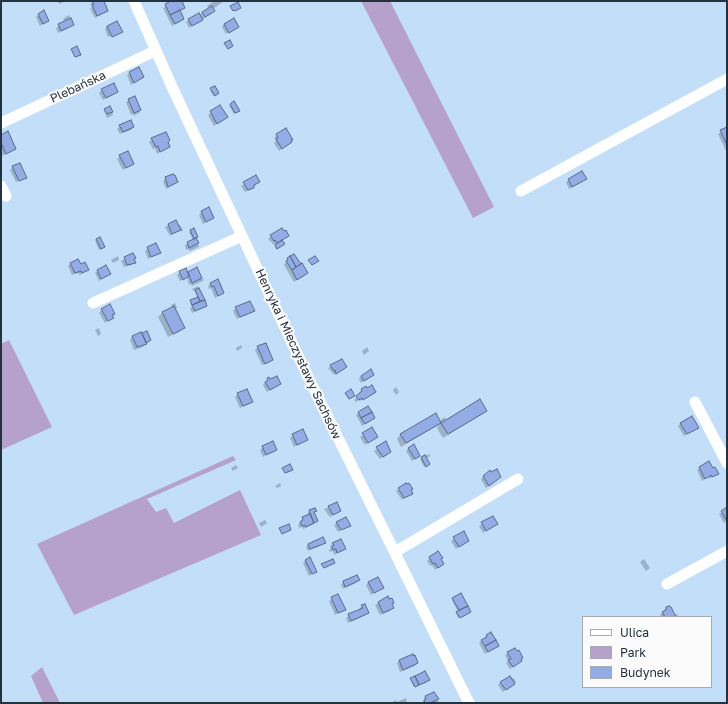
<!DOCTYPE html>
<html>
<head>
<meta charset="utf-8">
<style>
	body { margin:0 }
	#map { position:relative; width:728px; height:704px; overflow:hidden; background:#c2def9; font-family:"Golos Text",sans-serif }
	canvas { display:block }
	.frame { position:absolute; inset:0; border:2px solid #24323f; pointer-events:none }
	.legend { position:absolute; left:582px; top:616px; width:130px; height:72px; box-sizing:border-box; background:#fbfbfb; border:1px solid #a5abb0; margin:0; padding:5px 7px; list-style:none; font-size:12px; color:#24323f }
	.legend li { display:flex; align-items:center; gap:8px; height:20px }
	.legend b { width:20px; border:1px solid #a5abb0 }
</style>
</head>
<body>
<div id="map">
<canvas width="728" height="704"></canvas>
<div class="frame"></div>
<ul class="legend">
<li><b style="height:5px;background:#fff"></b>Ulica</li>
<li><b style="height:11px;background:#b6a1cd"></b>Park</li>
<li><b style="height:11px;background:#94ace5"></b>Budynek</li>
</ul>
</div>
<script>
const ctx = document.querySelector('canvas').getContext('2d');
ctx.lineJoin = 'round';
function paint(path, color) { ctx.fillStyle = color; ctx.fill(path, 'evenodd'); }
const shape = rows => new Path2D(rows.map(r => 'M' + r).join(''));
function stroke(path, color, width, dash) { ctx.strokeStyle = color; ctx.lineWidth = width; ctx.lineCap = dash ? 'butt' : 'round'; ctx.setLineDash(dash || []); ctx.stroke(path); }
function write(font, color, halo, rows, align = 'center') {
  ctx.font = font + ' "Golos Text",sans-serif'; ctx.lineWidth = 4; ctx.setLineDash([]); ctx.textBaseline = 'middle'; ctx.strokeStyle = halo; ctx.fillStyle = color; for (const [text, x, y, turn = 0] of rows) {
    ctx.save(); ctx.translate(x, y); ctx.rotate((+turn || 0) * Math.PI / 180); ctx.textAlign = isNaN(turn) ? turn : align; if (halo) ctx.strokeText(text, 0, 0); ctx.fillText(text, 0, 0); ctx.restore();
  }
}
const green = shape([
	[361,1,390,1,494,207,473,218],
	[9,340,52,427,1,450,1,344],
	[233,456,236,460,147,499,156,512,166,508,174,523,240,490,261,535,74,615,37,544],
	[42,667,60,703,43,703,31,676]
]);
const shadow = shape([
	[58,1,66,1,59,4],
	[93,1,101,1,107,11,95,18,90,9,92,7,90,4],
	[173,1,182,1,184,8,180,11,183,19,172,26,163,8],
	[214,1,224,1,213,9,214,11,211,14,189,28,186,22,209,9,207,6],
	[38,15,48,21,40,26,36,17],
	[69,15,73,25,70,27,58,33,56,28,65,23,63,19],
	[224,24,235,29,226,34,222,27],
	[107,26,120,32,108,37,105,29],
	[139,68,143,77,131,85,127,75],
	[211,89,217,94,213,96,210,90],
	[102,90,117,92,114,94,103,100,99,93],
	[134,97,140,112,134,116,133,114,131,115,126,102],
	[233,103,237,112,234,114,229,106],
	[220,106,226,117,214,126,208,115],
	[110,107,113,115,107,118,104,111],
	[120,126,133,127,131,130,120,134,117,129],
	[727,128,727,153,718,134],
	[277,135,291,142,279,151,274,143,276,141,274,138],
	[1,136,15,149,3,156,1,151],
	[152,139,169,147,157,154,155,148,153,149,149,142],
	[120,156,133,164,123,170,117,159],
	[13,167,26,178,16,182,10,170],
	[582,172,583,181,569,189,566,182],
	[256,177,259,181,250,190,245,192,241,186],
	[166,178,177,182,166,189,163,181],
	[202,212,213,218,203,224,199,215],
	[175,221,178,226,180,225,183,230,181,232,180,230,170,236,165,227],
	[193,229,199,247,190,251,188,249,186,250,185,245,193,240,189,232],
	[271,236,285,238,281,240,283,245,276,249,275,247,278,244,274,245,268,239],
	[100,238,103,248,99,250,95,240],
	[156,244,160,252,148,259,145,251],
	[133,254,135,262,132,265,124,267,121,261],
	[294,255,306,273,294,282,284,265,288,259],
	[118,256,119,260,113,263,111,260],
	[71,263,87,270,80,275,78,273,72,275,68,266],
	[197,269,202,279,204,279,203,281,192,286,191,284,189,285,187,278,180,281,177,275,180,272,187,273],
	[98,271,110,274,99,281,95,273],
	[211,283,223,293,215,298,211,288,209,289,208,286],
	[198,286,206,305,203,308,192,313,190,308,192,307,190,302,198,298,194,290,193,291,192,289],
	[175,303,177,308,174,310,183,328,179,332,168,337,158,317,162,313,173,308,171,305],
	[236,308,254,310,251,313,237,319,233,311],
	[102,310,114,314,112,316,113,317,105,323,99,313],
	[99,328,101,334,98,336,95,330],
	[146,332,146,344,143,347,134,350,130,340,132,337],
	[241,345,242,348,237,351,236,348],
	[258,347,272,360,269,362,262,365,255,350],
	[367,347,369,351,364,355,362,351],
	[331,366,346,367,334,375,328,368],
	[361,376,370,377,361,383,359,379],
	[268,379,270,380,280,384,267,392,263,385],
	[396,387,399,392,396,395,393,390],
	[362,390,374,392,360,401,359,400,356,402,354,400,360,394,359,393],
	[238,394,252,402,249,404,240,408,235,397],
	[486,410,481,415,443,438,437,428,440,424,401,447,397,439,401,434,439,421,445,417,446,419,443,422],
	[358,413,371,420,362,426,356,415],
	[681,423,698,428,684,436,678,426],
	[372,429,377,437,365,445,360,437],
	[293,435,307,440,294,447,290,438],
	[386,443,388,454,380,459,374,451],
	[263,447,276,449,263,457,260,450],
	[409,448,419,456,412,461,406,451],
	[429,454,430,456,426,459,428,465,424,467,420,459],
	[709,462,713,469,718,473,709,479,708,477,702,481,697,470],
	[236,465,238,468,233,471,231,468],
	[486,474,491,474,497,480,486,488,481,479],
	[280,483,281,486,277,488,275,486],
	[399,489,410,491,411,493,402,500,396,491],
	[329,507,340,511,330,517,324,509],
	[315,509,316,511,314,513,317,521,314,524,303,529,302,527,299,528,298,525,301,522,300,521,307,516,307,514,309,511],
	[727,509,727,521,724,523,719,514],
	[492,517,497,524,483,533,479,526],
	[345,518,350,525,338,532,334,525],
	[265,520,267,523,261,527,259,523],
	[463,532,468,541,456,549,451,541],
	[324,543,322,545,308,551,306,547,308,544],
	[333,543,344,549,334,555,333,551,330,552,329,550,331,548,330,546],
	[430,558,440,559,443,564,435,570,432,565,430,566,427,561],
	[644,559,650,568,646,571,640,562],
	[306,560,315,572,309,576,303,563],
	[359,580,356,583,343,589,341,585,343,582],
	[369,582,382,588,371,595,366,585],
	[461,594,470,612,458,618,456,613,458,612,452,600],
	[338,595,345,609,335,615,329,601],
	[387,597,392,608,390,611,380,615,375,605],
	[362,606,368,613,366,615,348,623,346,618,349,615,360,610,359,609],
	[667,607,674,615,677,614,679,617,661,617,660,615],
	[486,636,498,646,485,654,479,643,484,639,484,638],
	[514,649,520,659,519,663,510,669,506,663,508,661,505,655],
	[399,661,417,663,415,666,400,672,397,663],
	[411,678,428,680,426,683,414,687,410,679],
	[514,678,516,682,503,692,498,685,501,682],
	[434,693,439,703,422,703,425,697],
	[406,698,407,701,404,703,391,703,396,700,397,702]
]);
const building = shape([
	[92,1,104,1,108,11,97,16,92,5,94,4,92,1],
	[171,1,182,1,185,8,170,15,165,4,171,1],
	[238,2,241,8,235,11,234,10,233,11,230,6,238,2],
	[212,6,215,11,205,17,202,12,212,6],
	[44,10,49,21,43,24,38,14,44,10],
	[180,10,184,19,175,24,170,15,180,10],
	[199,13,203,20,192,26,188,19,199,13],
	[71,18,74,25,61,31,58,24,71,18],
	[234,18,239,27,229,33,224,24,234,18],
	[117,21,123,32,112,37,107,26,117,21],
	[230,40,233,46,228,49,224,43,230,40],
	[77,46,81,55,75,57,71,49,77,46],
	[139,67,144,77,134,83,129,72,139,67],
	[114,83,118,92,106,98,101,89,114,83],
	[215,86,219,93,215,96,210,88,215,86],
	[135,96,141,110,134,113,128,99,135,96],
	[234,101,240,111,235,113,230,104,234,101],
	[220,105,228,117,217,124,210,111,220,105],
	[110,106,113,112,107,114,104,109,110,106],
	[131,120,134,127,123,132,119,125,131,120],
	[727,127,727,145,720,130,727,127],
	[286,128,293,140,291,140,292,142,282,149,276,139,278,138,276,134,286,128],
	[8,131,16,149,6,154,1,143,1,135,8,131],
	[166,132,170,140,168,142,170,147,160,152,158,146,156,147,151,138,166,132],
	[128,151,134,164,126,168,119,155,128,151],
	[20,163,27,178,19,181,12,166,20,163],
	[582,171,587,179,572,187,568,179,582,171],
	[173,174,174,175,175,175,178,182,168,187,165,177,173,174],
	[256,175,260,182,254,185,254,188,248,190,243,182,256,175],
	[209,207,214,218,206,222,201,211,209,207],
	[176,220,181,230,172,234,168,224,176,220],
	[194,228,198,237,194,239,190,230,194,228],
	[282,228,284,231,286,230,289,236,277,243,275,240,274,241,270,235,282,228],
	[100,237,105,247,101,249,96,239,100,237],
	[196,238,199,243,189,248,187,242,196,238],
	[282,240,285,244,277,249,275,245,282,240],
	[156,243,161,253,151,257,147,247,156,243],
	[133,253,136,258,134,259,136,263,127,265,124,257,133,253],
	[294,254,301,264,296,267,290,256,294,254],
	[290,256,296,267,292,270,286,261,288,260,287,258,290,256],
	[315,256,319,261,312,265,308,260,315,256],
	[78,259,81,264,85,262,89,270,82,273,81,271,75,273,70,263,78,259],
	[302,263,308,273,297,280,292,270,302,263],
	[106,265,111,274,101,279,97,270,106,265],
	[197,267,202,278,192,283,188,272,197,267],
	[186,268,189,276,183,280,179,271,186,268],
	[218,279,224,293,218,296,214,286,212,287,210,283,218,279],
	[199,288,205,300,200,301,195,290,199,288],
	[198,297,200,301,192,305,190,300,198,297],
	[205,300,207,306,195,311,192,305,205,300],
	[250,301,255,311,240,317,235,307,250,301],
	[110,304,115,314,112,315,114,318,108,321,101,309,110,304],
	[174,306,185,328,173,334,162,312,174,306],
	[147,331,151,340,146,343,142,333,147,331],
	[141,332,147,344,137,347,132,336,141,332],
	[266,343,273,360,265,364,257,346,266,343],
	[342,359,347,367,336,374,335,370,334,371,330,365,342,359],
	[371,369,374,375,364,381,361,376,371,369],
	[277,376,281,384,270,390,265,382,268,380,267,378,269,377,270,379,277,376],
	[372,385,376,392,363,400,362,398,359,400,356,396,362,391,361,389,366,386,367,388,372,385],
	[247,389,253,402,243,406,237,393,247,389],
	[351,389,355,396,349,399,345,393,351,389],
	[480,399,487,411,448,434,441,423,480,399],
	[368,406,372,412,361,418,358,412,368,406],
	[372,412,375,418,365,424,361,418,372,412],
	[436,413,441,423,406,443,400,434,436,413],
	[692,416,699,428,687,434,680,423,692,416],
	[372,427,378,437,368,443,362,433,372,427],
	[303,429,308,440,297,445,292,434,303,429],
	[273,441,277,450,266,455,262,446,273,441],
	[386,441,391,452,383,457,376,447,386,441],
	[414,444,420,456,415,459,408,448,414,444],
	[425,455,430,464,426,467,421,457,425,455],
	[709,461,713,468,715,467,719,474,712,477,711,475,705,479,699,467,709,461],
	[290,464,293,470,285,473,282,468,290,464],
	[497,469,501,477,489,486,483,476,490,470,491,472,497,469],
	[406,483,407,484,409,483,413,489,411,490,413,494,404,498,398,488,406,483],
	[337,502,341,511,333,515,328,506,337,502],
	[727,507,727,521,721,511,727,507],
	[315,508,317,511,314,512,318,521,314,523,309,510,315,508],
	[310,514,314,523,306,527,305,525,302,526,300,522,303,520,302,517,310,514],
	[493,516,498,524,486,531,481,522,493,516],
	[346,517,351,526,341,530,336,522,346,517],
	[289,524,291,530,282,534,279,528,289,524],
	[464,531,469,541,459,547,453,537,464,531],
	[323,537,326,543,310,549,308,544,323,537],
	[341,539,346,549,337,553,336,549,333,550,332,547,334,545,332,543,341,539],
	[438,551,443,558,441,559,444,564,438,568,435,563,433,564,429,557,438,551],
	[310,557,317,572,312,574,305,560,310,557],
	[333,559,335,563,324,568,321,564,333,559],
	[357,575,360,580,345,587,343,581,357,575],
	[378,577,384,588,374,593,368,582,378,577],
	[461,593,468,606,459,610,452,598,461,593],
	[338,594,346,610,338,613,331,597,338,594],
	[388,596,389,599,392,598,394,603,392,604,394,608,383,613,378,602,388,596],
	[365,604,369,613,351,621,348,614,363,608,361,605,365,604],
	[468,606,471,612,460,618,456,612,468,606],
	[669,606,671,607,676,617,665,617,662,612,666,610,666,607,669,606],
	[491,632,496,640,485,646,481,640,487,637,486,635,491,632],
	[496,640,499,646,488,652,485,646,496,640],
	[515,648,517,651,519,650,523,658,521,659,522,661,513,667,508,660,511,659,507,652,515,648],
	[413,654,413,656,415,655,418,663,403,670,399,660,413,654],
	[425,671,430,680,419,685,415,676,425,671],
	[415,676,419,685,415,687,410,678,415,676],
	[510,676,515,684,506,690,500,682,510,676],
	[434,692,439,699,430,703,425,703,424,700,426,699,425,696,434,692]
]);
const minor = shape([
	[134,1,173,89,310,381,469,703],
	[1,123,155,51],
	[1,186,6,196],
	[521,191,727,79],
	[93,303,242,236],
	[695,402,727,463],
	[395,552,518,479],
	[667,584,727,551]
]);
const streetNames = [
	["Plebańska",78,87,-25],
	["Henryka i Mieczysławy Sachsów",298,354,65]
];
paint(green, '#b6a1cd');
paint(shadow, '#0003');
paint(building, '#94ace5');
stroke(building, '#5a698d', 1);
stroke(minor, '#fff', 11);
write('12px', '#24323f', '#fbfbfb', streetNames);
</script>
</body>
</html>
